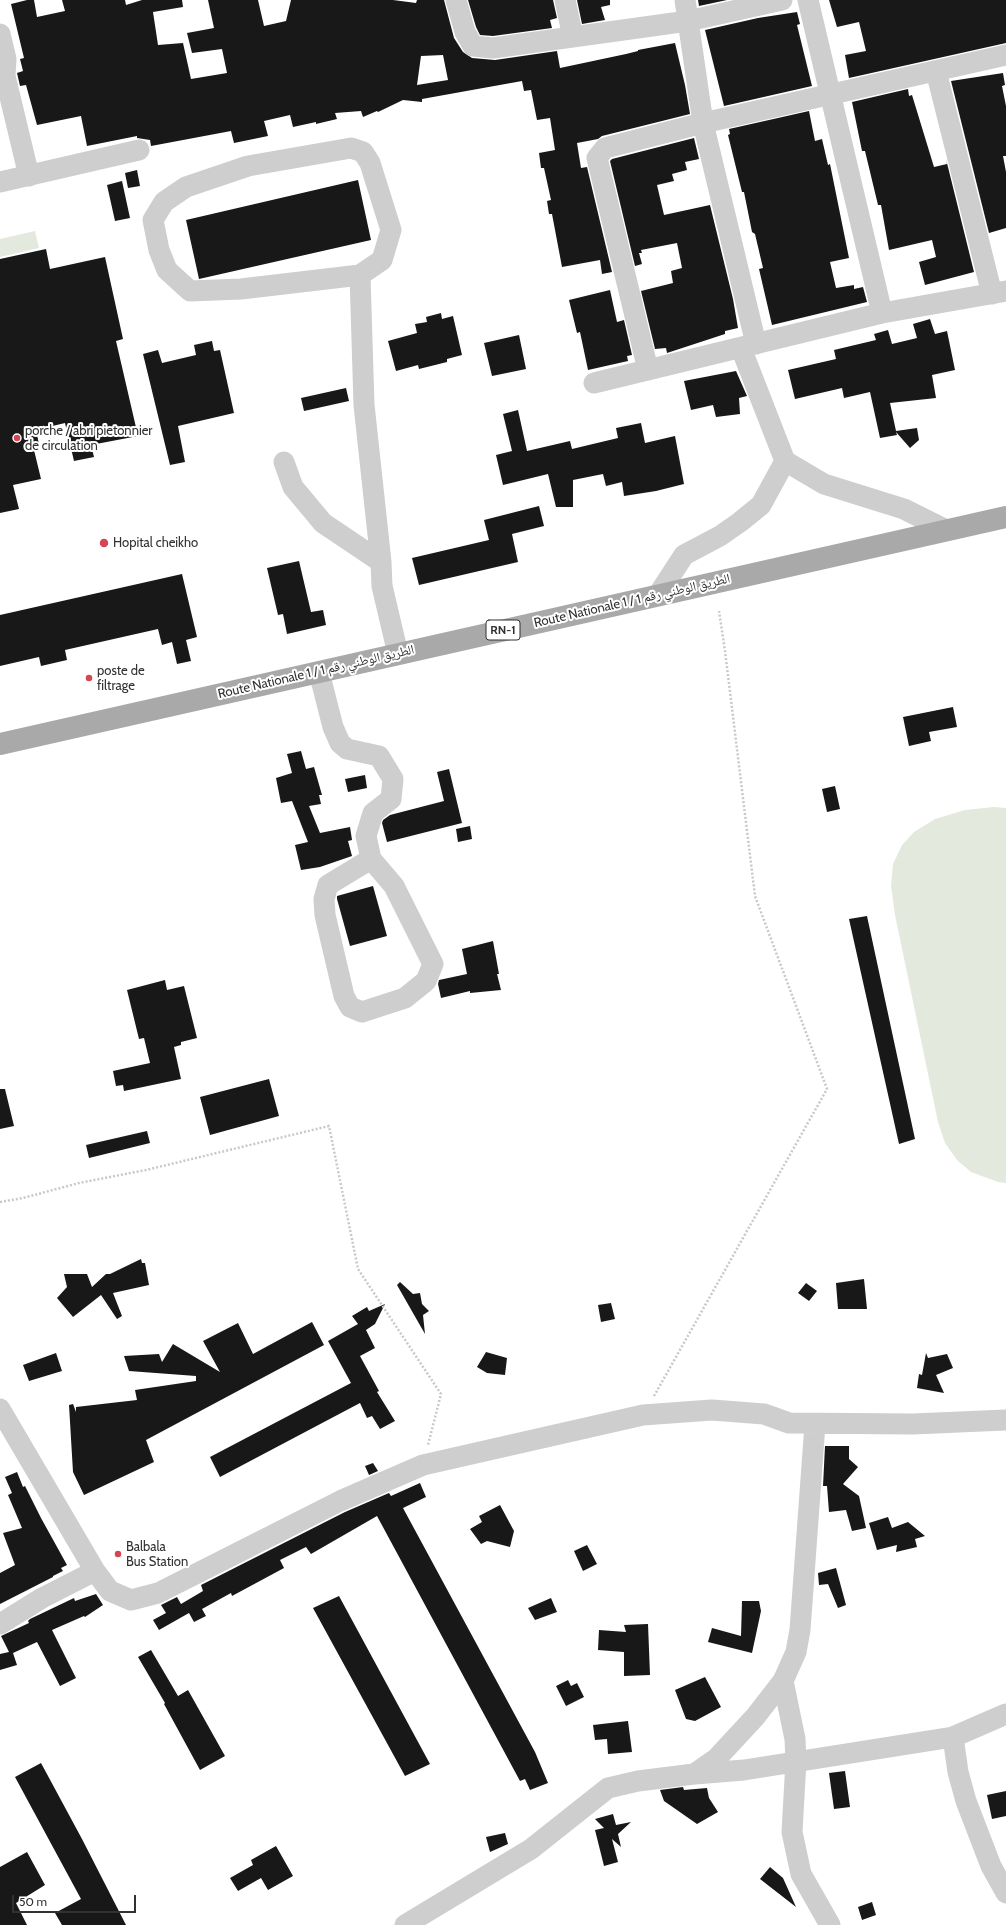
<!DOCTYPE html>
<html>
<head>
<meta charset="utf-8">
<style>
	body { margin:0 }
	#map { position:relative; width:1006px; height:1925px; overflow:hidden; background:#fff; font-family:Cabin,sans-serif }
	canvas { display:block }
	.scale { position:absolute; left:12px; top:1895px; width:124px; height:18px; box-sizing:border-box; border:2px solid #313131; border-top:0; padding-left:5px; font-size:12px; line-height:14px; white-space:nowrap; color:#313131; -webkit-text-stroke:3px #fff; paint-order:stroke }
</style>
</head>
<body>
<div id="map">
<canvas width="1006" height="1925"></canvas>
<div class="scale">50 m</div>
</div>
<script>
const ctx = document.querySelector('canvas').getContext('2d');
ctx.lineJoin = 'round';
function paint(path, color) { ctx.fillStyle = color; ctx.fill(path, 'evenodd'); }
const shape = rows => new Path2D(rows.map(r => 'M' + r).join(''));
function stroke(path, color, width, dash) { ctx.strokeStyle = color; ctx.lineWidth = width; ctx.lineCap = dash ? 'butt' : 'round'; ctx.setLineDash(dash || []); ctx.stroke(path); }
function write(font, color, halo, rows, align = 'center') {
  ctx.font = font + ' Cabin,"Noto Naskh Arabic",sans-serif'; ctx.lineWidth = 4; ctx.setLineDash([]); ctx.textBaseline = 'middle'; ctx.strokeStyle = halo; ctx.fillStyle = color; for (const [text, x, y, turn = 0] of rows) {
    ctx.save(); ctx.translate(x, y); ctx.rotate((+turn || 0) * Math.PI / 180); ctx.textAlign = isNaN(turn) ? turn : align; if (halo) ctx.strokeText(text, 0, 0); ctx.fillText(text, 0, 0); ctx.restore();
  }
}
const green = shape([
	[35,231,39,248,0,257,0,239],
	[994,807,1006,808,1006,1183,998,1182,971,1172,957,1160,945,1143,938,1122,895,915,891,886,893,864,902,845,914,832,935,819,965,810]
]);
const building = shape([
	[27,0,34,0,37,17,65,11,62,0,125,0,126,5,142,0,182,0,183,7,153,12,158,45,183,43,191,79,227,73,222,49,192,53,187,33,214,28,208,0,258,0,264,26,286,21,291,0,393,0,416,3,417,0,444,0,454,38,463,52,472,58,495,60,557,51,560,68,626,54,638,51,638,50,675,43,685,85,690,114,602,136,598,139,577,143,581,168,587,167,612,272,602,274,600,260,562,267,552,214,549,214,547,201,551,200,544,168,541,168,539,153,555,150,550,118,537,120,531,90,524,91,522,81,422,99,422,102,403,100,378,112,377,111,363,117,361,111,335,113,337,119,316,124,316,122,293,127,290,115,264,121,268,136,234,143,231,131,151,146,150,140,137,138,137,136,87,146,81,116,37,125,26,85,20,86,17,73,23,71,20,59,24,58,11,4],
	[443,55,448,80,417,85,421,56],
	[468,0,553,0,557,18,550,20,552,28,493,36,480,35,476,27],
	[577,0,610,0,610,5,601,7,605,20,582,24],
	[698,0,727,0,699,6],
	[829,0,1006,0,1006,43,849,78,845,55,866,51,859,22,837,27],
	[797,12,800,24,797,25,812,86,724,106,705,30,758,18],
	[1003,73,1005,85,1002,86,1006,106,1006,156,1003,156,1006,172,1006,228,989,233,951,81],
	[908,89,909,96,912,95,934,167,947,164,946,159,974,272,925,285,919,262,936,257,932,240,889,250,881,205,878,205,865,151,862,151,852,102],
	[809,111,815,141,822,139,828,165,830,164,849,258,830,262,836,288,854,285,854,289,863,287,867,302,772,325,759,269,763,268,755,234,752,232,744,192,742,192,728,135,730,134,729,129],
	[694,138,699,159,685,162,687,170,672,174,674,181,657,185,664,215,710,205,733,299,738,328,725,331,725,334,667,353,666,348,655,349,641,291,673,283,671,271,682,268,677,243,641,250,642,253,639,253,642,264,635,266,610,161,612,159],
	[137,170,140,186,128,188,125,173],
	[358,180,371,240,199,279,186,220],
	[122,181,130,218,115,221,107,185],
	[46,249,50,269,105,257,123,339,116,341,138,436,91,445,94,457,74,461,65,423,36,430,40,449,34,450,41,479,13,485,19,509,0,513,0,259],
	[610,290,617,322,624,320,632,355,627,356,628,361,588,370,580,332,577,333,569,300],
	[441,313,442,319,453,316,462,355,447,359,447,362,419,369,418,365,396,371,388,341,417,333,415,324,427,322,426,317],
	[930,319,935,334,947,331,955,370,932,375,936,398,890,403,896,431,917,428,919,440,910,448,896,432,897,435,880,438,870,392,844,398,842,388,795,399,788,370,836,359,834,350,876,340,874,334,888,330,892,344,917,338,913,324],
	[519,335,526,369,492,376,484,343],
	[212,341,214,351,220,350,234,413,178,426,185,462,170,465,143,354,158,350,162,363,196,355,194,345],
	[736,371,747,396,739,398,740,414,716,417,713,405,691,410,684,381],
	[346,388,349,401,304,411,301,398],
	[518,410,527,451,570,441,572,449,618,438,616,428,641,423,645,443,675,436,684,484,656,491,624,496,622,482,606,486,603,474,573,480,573,507,556,507,548,474,503,485,496,455,512,451,503,414],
	[539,506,544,526,512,534,518,562,419,585,412,558,489,540,484,520],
	[299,561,311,612,323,610,326,625,287,634,283,614,278,615,267,568],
	[182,574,197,637,186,640,191,661,177,664,172,642,162,645,158,629,65,650,67,660,41,666,39,657,0,666,0,615],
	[953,707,957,727,929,732,931,741,909,746,903,717],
	[301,751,306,769,314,767,322,795,319,795,321,804,309,806,320,833,350,827,352,840,348,841,352,856,320,867,301,870,295,845,308,842,292,801,281,803,276,778,292,773,287,754],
	[449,769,462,823,387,842,382,823,383,820,390,815,444,801,437,772],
	[365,775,367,788,348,792,345,779],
	[835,786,840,809,827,812,822,789],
	[470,826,472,839,458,842,456,829],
	[373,886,387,936,350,946,337,899,337,896],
	[867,916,915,1139,899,1144,849,919],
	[493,941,499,974,497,974,501,990,470,993,470,991,441,998,438,984,439,980,467,974,462,949],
	[165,980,167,990,184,986,197,1038,181,1042,181,1045,174,1047,181,1079,124,1091,123,1085,116,1086,113,1071,150,1063,144,1038,139,1039,127,990],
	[269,1079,279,1116,210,1135,200,1097],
	[0,1089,5,1089,14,1126,0,1129],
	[147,1131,150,1143,89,1158,86,1145],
	[141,1259,142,1263,145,1263,149,1285,113,1293,122,1316,117,1319,101,1295,73,1317,57,1298,67,1287,64,1274,87,1274,92,1287,106,1274,110,1274],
	[864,1279,867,1309,838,1309,836,1283],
	[400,1282,413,1294,420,1293,422,1304,429,1311,423,1315,425,1334,397,1285],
	[806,1283,817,1291,809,1301,798,1293],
	[611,1303,615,1319,601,1322,598,1305],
	[385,1304,375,1324,366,1330,375,1348,360,1356,379,1391,377,1392,395,1421,380,1429,372,1416,367,1418,360,1403,220,1477,210,1457,351,1383,328,1341,358,1324,352,1316,367,1307,369,1311],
	[312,1322,324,1345,146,1440,154,1462,84,1495,73,1472,69,1405,73,1404,76,1412,76,1407,137,1400,135,1390,196,1381,196,1376,129,1371,124,1356,159,1354,162,1362,173,1344,220,1372,203,1341,238,1323,253,1354],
	[486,1352,507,1358,505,1375,487,1373,477,1367],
	[56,1353,62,1371,29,1381,23,1365],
	[926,1353,928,1358,947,1354,953,1368,936,1375,944,1393,917,1388,919,1374,922,1375],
	[825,1446,849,1446,849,1459,858,1467,843,1484,859,1496,866,1528,852,1531,846,1510,829,1512,827,1486,823,1486],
	[373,1463,378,1471,369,1475,365,1466],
	[17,1472,23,1487,25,1486,41,1518,67,1565,61,1568,63,1571,53,1576,53,1577,0,1604,0,1573,15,1565,3,1533,22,1528,8,1495,12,1493,5,1477],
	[420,1483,426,1497,403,1508,535,1752,548,1783,530,1790,525,1779,520,1781,377,1516,311,1554,306,1547,280,1560,284,1568,232,1596,231,1593,202,1609,206,1616,194,1622,189,1613,159,1630,153,1620,166,1613,161,1605,177,1597,181,1604,203,1591,201,1585,345,1512,389,1493,391,1496],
	[500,1505,514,1531,510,1547,487,1541,481,1544,470,1529,482,1522,479,1516],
	[888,1517,892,1528,908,1522,925,1536,915,1539,917,1547,896,1552,897,1545,877,1550,869,1523],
	[587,1545,597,1564,583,1571,574,1551],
	[836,1568,846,1605,838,1608,828,1584,819,1585,818,1573],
	[96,1594,103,1605,85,1617,84,1616,52,1630,76,1678,60,1686,37,1642,13,1653,17,1665,0,1670,0,1654,9,1652,1,1636,29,1623,28,1621,30,1619,74,1598,75,1601],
	[339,1596,430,1764,405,1776,313,1608],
	[551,1598,557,1612,535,1620,528,1608],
	[742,1601,759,1601,761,1611,752,1653,708,1642,712,1628,741,1636],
	[648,1624,650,1675,624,1676,624,1652,598,1650,599,1630,626,1632,624,1625],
	[151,1650,178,1696,188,1690,225,1756,200,1770,164,1704,165,1703,138,1657],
	[705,1677,721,1707,695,1721,686,1719,675,1690],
	[568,1680,571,1686,577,1683,584,1697,566,1706,556,1686],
	[628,1721,632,1752,608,1754,607,1739,595,1740,593,1725],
	[41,1763,82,1839,126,1925,62,1925,55,1913,81,1899,15,1777],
	[845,1771,850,1807,834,1809,829,1773],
	[683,1787,684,1790,707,1788,709,1798,718,1812,697,1824,664,1801,660,1790],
	[1006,1791,1006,1816,992,1819,987,1795],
	[613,1814,616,1825,631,1822,618,1834,621,1847,612,1839,618,1862,604,1866,595,1830,604,1828,595,1819],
	[505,1833,508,1844,490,1852,486,1837],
	[276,1846,293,1876,268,1890,261,1878,238,1891,230,1878,253,1865,251,1860],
	[27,1852,45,1885,16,1903,27,1925,0,1925,0,1867],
	[770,1867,783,1878,796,1907,760,1879],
	[872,1902,876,1915,862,1920,858,1907]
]);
const path = shape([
	[0,1202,23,1198,79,1183,146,1170,329,1126,358,1269,441,1394,428,1445],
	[654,1396,827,1089,755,896,725,651,719,611]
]);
const minor = shape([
	[456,0,465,32,473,46,493,48,688,21,782,0],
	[565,0,573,37],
	[685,0,703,123,756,344],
	[808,0,882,313],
	[0,34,6,59,5,76,29,176],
	[936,71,992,294],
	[0,182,139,150],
	[360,275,241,289,190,291,167,270,159,250,153,220,164,202,186,187,248,166,351,148,363,152,370,163,391,230,382,260,360,275,364,405,381,562],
	[741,348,785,461,824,484,904,509,946,530],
	[648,370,597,158,605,148,703,123,1006,55],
	[594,383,882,313,1006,291],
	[284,462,293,487,323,523,381,562,382,586,398,654],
	[658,595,684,555,720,536,740,522,761,505,785,461],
	[319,672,333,727,340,743,347,749,379,756,393,779,391,799,373,813,366,836,371,859],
	[371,859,394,886,433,964,426,981,405,998,362,1012,350,1007,344,996,325,915,324,899,328,885,371,859],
	[0,1409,95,1571,110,1591,131,1600,158,1593,340,1501,423,1465,643,1415,712,1410,764,1414,789,1423,913,1424,1006,1420],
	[0,1624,42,1598,95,1571],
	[783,1681,795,1739,796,1761,792,1832,801,1874,830,1925],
	[953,1737,958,1772,966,1801,991,1866,1006,1893],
	[695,1774,744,1770,953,1737,1006,1714],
	[405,1925,531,1849,608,1788,638,1781,694,1774,717,1758,755,1717,783,1681,796,1652,800,1630,815,1424]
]);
const major = shape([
	[0,744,1006,517]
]);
const markers = [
	[17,438,4,"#d64554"],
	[104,543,5,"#d64554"],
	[89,678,4,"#d64554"],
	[118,1554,4,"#d64554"]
];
const shields = [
	[503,630,34]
];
const shieldNames = [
	["RN-1",503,630]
];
const poiNames = [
	["porche / abri pietonnier",25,431],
	["de circulation",25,446],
	["Hopital cheikho",113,543],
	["poste de",97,671],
	["filtrage",97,686],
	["Balbala",126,1547],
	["Bus Station",126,1562]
];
const streetNames = [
	["Route Nationale 1 / الطريق الوطني رقم 1",632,601,-13],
	["Route Nationale 1 / الطريق الوطني رقم 1",316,672,-13]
];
paint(green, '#e4e9de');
paint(building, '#181818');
stroke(path, '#c8c8c8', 2.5, [2, 2]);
stroke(minor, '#cecece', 21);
stroke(major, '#a9a9a9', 22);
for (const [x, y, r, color] of markers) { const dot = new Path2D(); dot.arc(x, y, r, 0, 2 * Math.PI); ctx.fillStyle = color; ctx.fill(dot); stroke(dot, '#fff', 1.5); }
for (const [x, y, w] of shields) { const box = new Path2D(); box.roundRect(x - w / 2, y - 10, w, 20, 3); ctx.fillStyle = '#fff'; ctx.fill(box); stroke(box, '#313131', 1); }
write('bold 12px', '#313131', null, shieldNames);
write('13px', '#313131', '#fff', poiNames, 'left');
write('13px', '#313131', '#fff', streetNames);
</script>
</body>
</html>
